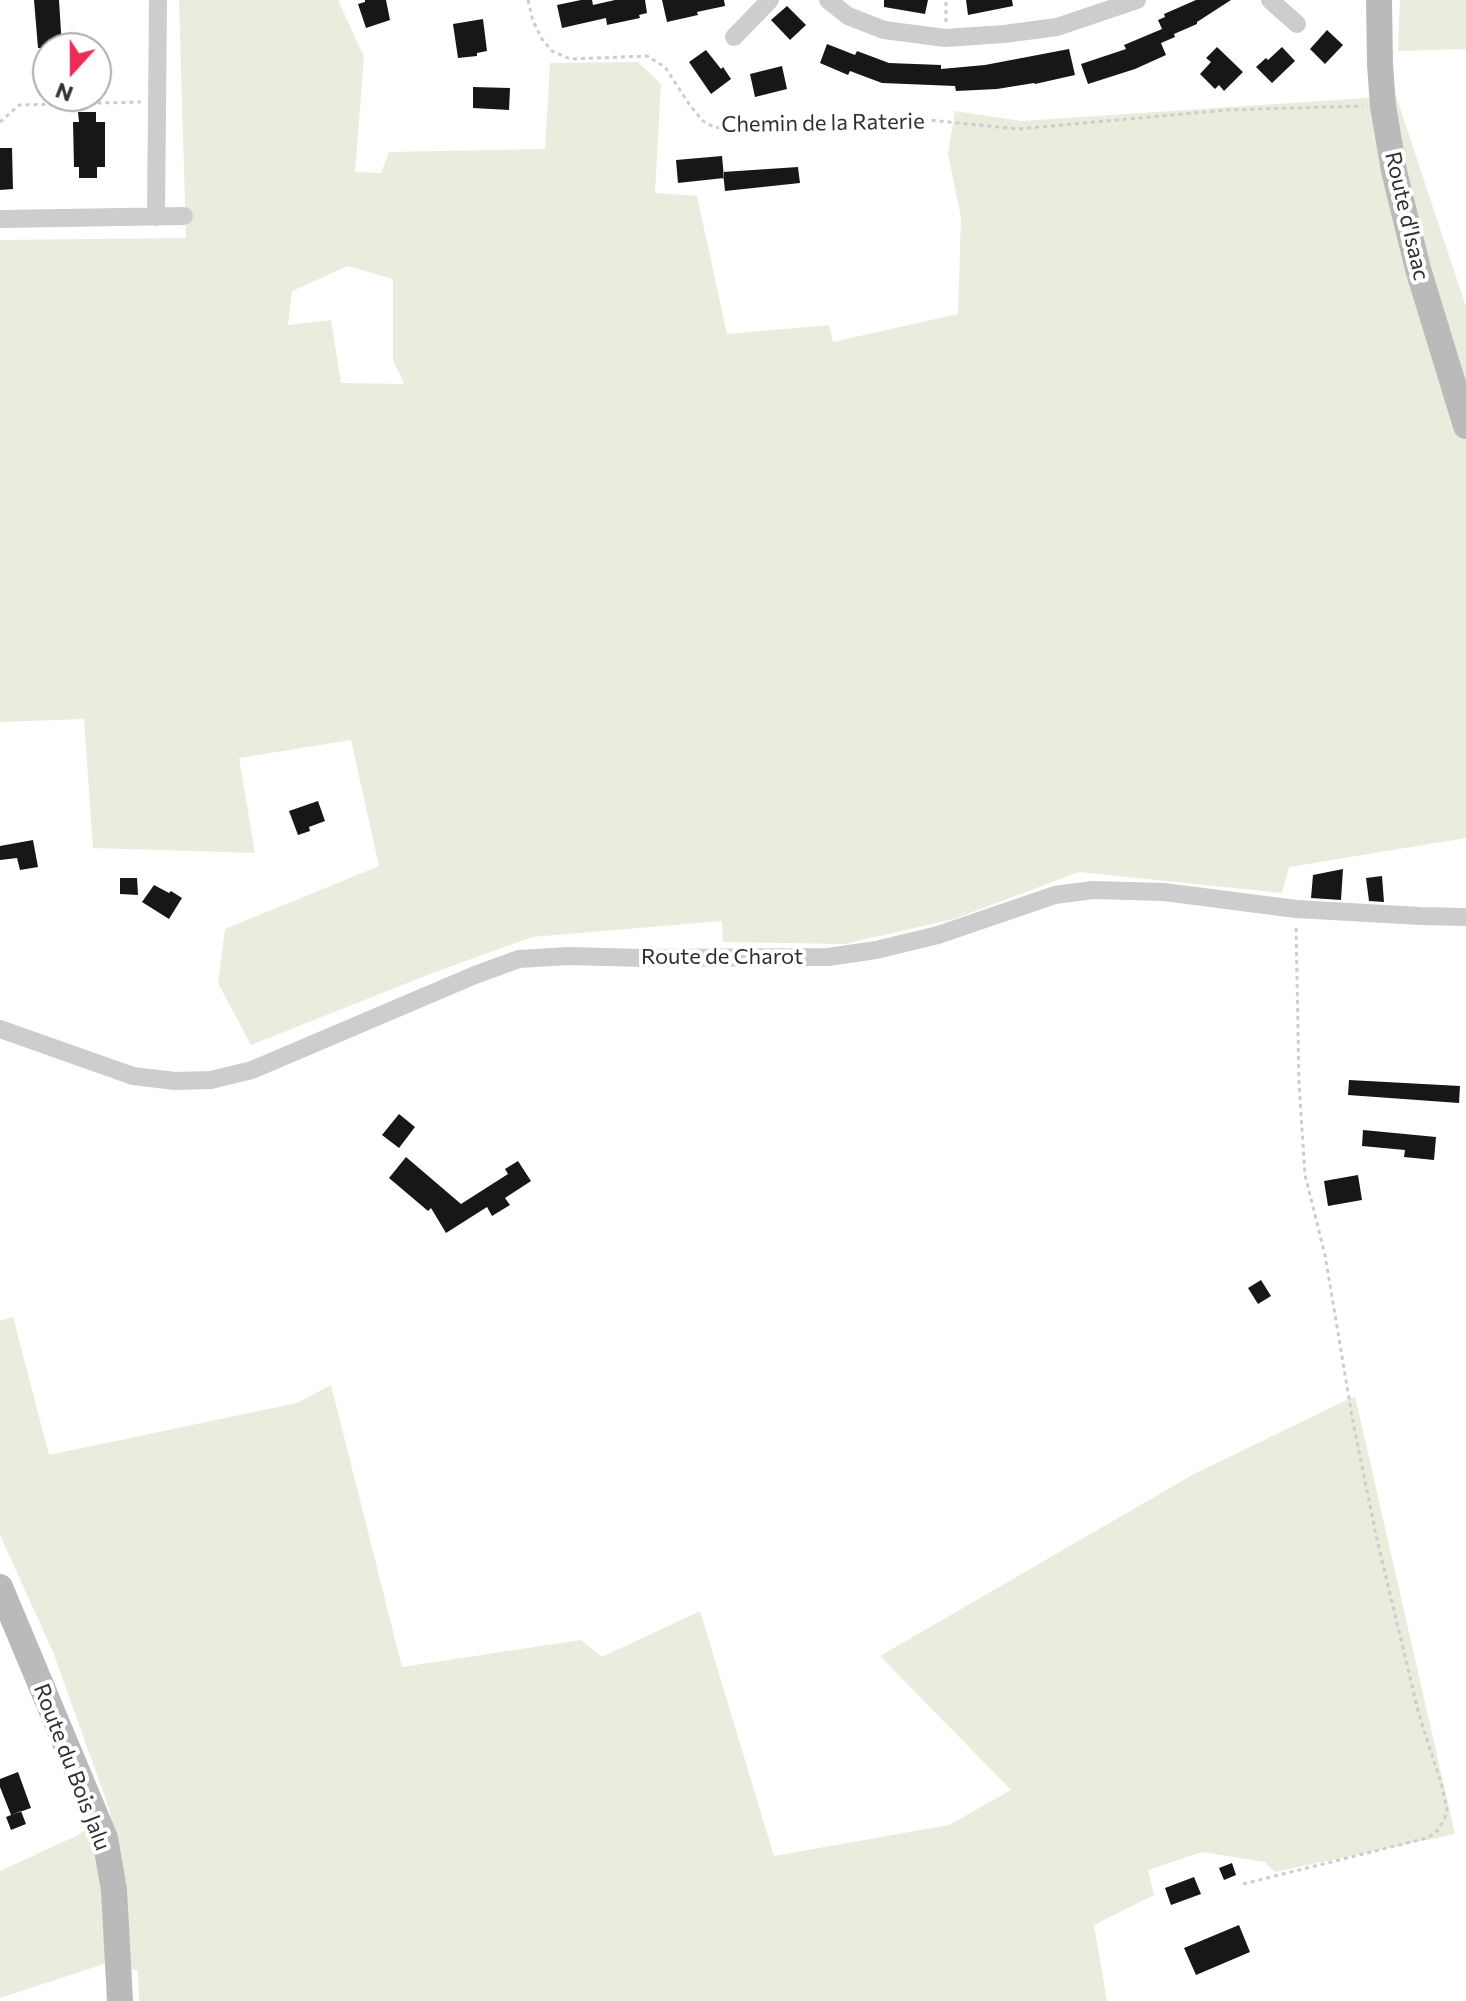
<!DOCTYPE html>
<html>
<head>
<meta charset="utf-8">
<style>
	body { margin:0 }
	#map { position:relative; width:1466px; height:2001px; overflow:hidden; background:#fff; font-family:Commissioner,sans-serif }
	canvas { display:block }
	.north { position:absolute; left:32px; top:32px; width:80px; height:80px; box-sizing:border-box; background:#fff; border:2px solid #acacac; border-radius:50%; rotate:201deg; font-size:22px; font-weight:700; line-height:32px; text-align:center; color:#303030 }
	.north::after { content:''; display:block; margin:auto; width:28px; height:36px; background:#ec2c57; clip-path:polygon(50% 0,100% 100%,50% 72%,0 100%) }
</style>
</head>
<body>
<div id="map">
<canvas width="1466" height="2001"></canvas>
<div class="north">N</div>
</div>
<script>
const ctx = document.querySelector('canvas').getContext('2d');
ctx.lineJoin = 'round';
function paint(path, color) { ctx.fillStyle = color; ctx.fill(path, 'evenodd'); }
const shape = rows => new Path2D(rows.map(r => 'M' + r).join(''));
function stroke(path, color, width, dash) { ctx.strokeStyle = color; ctx.lineWidth = width; ctx.lineCap = dash ? 'butt' : 'round'; ctx.setLineDash(dash || []); ctx.stroke(path); }
function write(font, color, halo, rows, align = 'center') {
  ctx.font = font + ' Commissioner,sans-serif'; ctx.lineWidth = 8; ctx.setLineDash([]); ctx.textBaseline = 'middle'; ctx.strokeStyle = halo; ctx.fillStyle = color; for (const [text, x, y, turn = 0] of rows) {
    ctx.save(); ctx.translate(x, y); ctx.rotate((+turn || 0) * Math.PI / 180); ctx.textAlign = isNaN(turn) ? turn : align; if (halo) ctx.strokeText(text, 0, 0); ctx.fillText(text, 0, 0); ctx.restore();
  }
}
const green = shape([
	[179,0,338,0,364,57,355,172,381,173,389,152,545,149,550,63,638,62,661,84,655,193,697,196,727,334,829,325,833,342,958,314,961,217,948,154,955,111,1021,121,1396,96,1466,307,1466,838,1289,867,1282,893,1079,872,954,919,844,944,723,942,722,921,532,937,430,974,251,1045,218,983,225,929,379,866,351,740,239,758,255,853,93,848,84,719,0,722,0,240,186,238],
	[348,266,393,279,393,360,404,384,341,383,331,320,288,325,292,291],
	[1400,0,1466,0,1466,49,1398,51],
	[13,1317,49,1455,297,1403,331,1385,402,1667,581,1640,602,1657,700,1611,774,1856,949,1825,1011,1790,880,1656,1194,1474,1355,1396,1455,1834,1275,1872,1265,1862,1202,1852,1148,1870,1154,1895,1094,1925,1107,2001,139,2001,138,1971,107,1963,0,1998,0,1871,76,1836,111,1814,53,1652,0,1535,0,1321]
]);
const building = shape([
	[34,0,59,0,62,48,38,48],
	[365,0,386,0,390,20,366,28,358,4,365,2],
	[581,0,592,0,593,5,615,0,645,0,647,13,639,15,640,18,607,25,606,18,562,28,557,5],
	[662,0,724,0,725,6,697,12,698,15,667,22],
	[884,0,928,0,925,14,884,7],
	[966,0,1012,0,1013,6,968,15],
	[1196,0,1231,0,1197,22,1197,24,1174,34,1175,37,1161,43,1166,55,1135,69,1088,84,1081,64,1126,49,1124,45,1162,29,1158,20,1165,17,1164,14],
	[787,6,806,25,790,40,771,20],
	[483,19,487,51,477,53,477,56,458,58,453,24],
	[1327,30,1343,45,1325,64,1310,49],
	[827,44,855,55,857,51,889,63,941,65,941,69,985,65,1069,49,1075,75,1035,84,1034,83,997,89,956,91,955,86,882,83,850,71,848,75,820,63],
	[1217,47,1243,72,1224,91,1219,85,1215,89,1200,74,1211,62,1206,58],
	[1282,47,1295,61,1272,83,1256,67,1266,58,1268,60],
	[706,50,721,69,723,67,731,79,711,94,689,62],
	[782,66,787,89,755,97,750,74],
	[473,87,510,88,509,110,473,108],
	[78,112,96,112,96,122,105,122,105,167,97,167,97,178,79,178,79,167,74,167,73,122,79,122],
	[0,148,12,148,13,189,0,190],
	[722,156,724,178,678,183,676,160],
	[798,167,800,183,725,191,723,172],
	[318,801,325,821,309,827,310,831,298,835,289,811],
	[33,840,38,867,20,870,17,858,0,860,0,846],
	[1343,869,1341,900,1311,898,1313,875],
	[1382,876,1384,902,1369,901,1366,878],
	[120,878,137,878,138,895,120,894],
	[154,885,169,893,171,891,182,898,169,919,142,902],
	[1349,1080,1460,1086,1459,1103,1348,1095],
	[399,1114,415,1127,399,1148,382,1135],
	[1363,1130,1436,1137,1434,1160,1404,1157,1405,1150,1362,1146],
	[406,1157,461,1204,508,1174,505,1169,518,1161,531,1181,505,1198,510,1205,492,1216,487,1207,446,1233,431,1208,428,1211,389,1178],
	[1358,1175,1362,1200,1328,1206,1324,1181],
	[1261,1280,1271,1296,1258,1304,1248,1288],
	[18,1772,31,1808,11,1815,0,1787,0,1779],
	[21,1811,26,1824,11,1830,6,1817],
	[1232,1863,1236,1875,1224,1880,1219,1868],
	[1194,1877,1201,1894,1171,1905,1165,1888],
	[1239,1925,1250,1952,1196,1975,1184,1948]
]);
const path = shape([
	[528,0,533,21,542,39,552,51,570,59,647,56,665,67,689,104,703,121,714,127,723,128,899,117,1018,129,1227,110,1363,106],
	[946,22,946,0],
	[0,122,19,105,141,102],
	[1243,1884,1427,1838,1437,1831,1444,1820,1447,1810,1442,1786,1419,1715,1376,1535,1353,1422,1325,1255,1305,1175,1299,1083,1296,924]
]);
const street = shape([
	[828,0,848,16,884,30,945,38,1004,34,1057,27,1137,0],
	[1270,0,1297,24],
	[734,37,770,0],
	[156,217,158,0],
	[0,219,184,216],
	[0,1029,133,1076,175,1081,211,1080,252,1070,475,975,519,959,568,956,643,958,828,957,876,950,938,935,1055,895,1093,890,1164,892,1296,909,1420,916,1466,917]
]);
const secondary = shape([
	[1379,0,1380,64,1383,106,1394,171,1418,269,1466,426],
	[0,1587,105,1838,114,1890,120,2001]
]);
const streetNames = [
	["Chemin de la Raterie",823,123,-1],
	["Route d'Isaac",1407,216,77],
	["Route de Charot",722,957],
	["Route du Bois Jalu",72,1767,69]
];
paint(green, '#e8eddd');
paint(building, '#171717');
stroke(path, '#cdcdcd', 3, [4, 4]);
stroke(street, '#cdcdcd', 18);
stroke(secondary, '#bababa', 26);
write('22px', '#303030', '#fff', streetNames);
</script>
</body>
</html>
